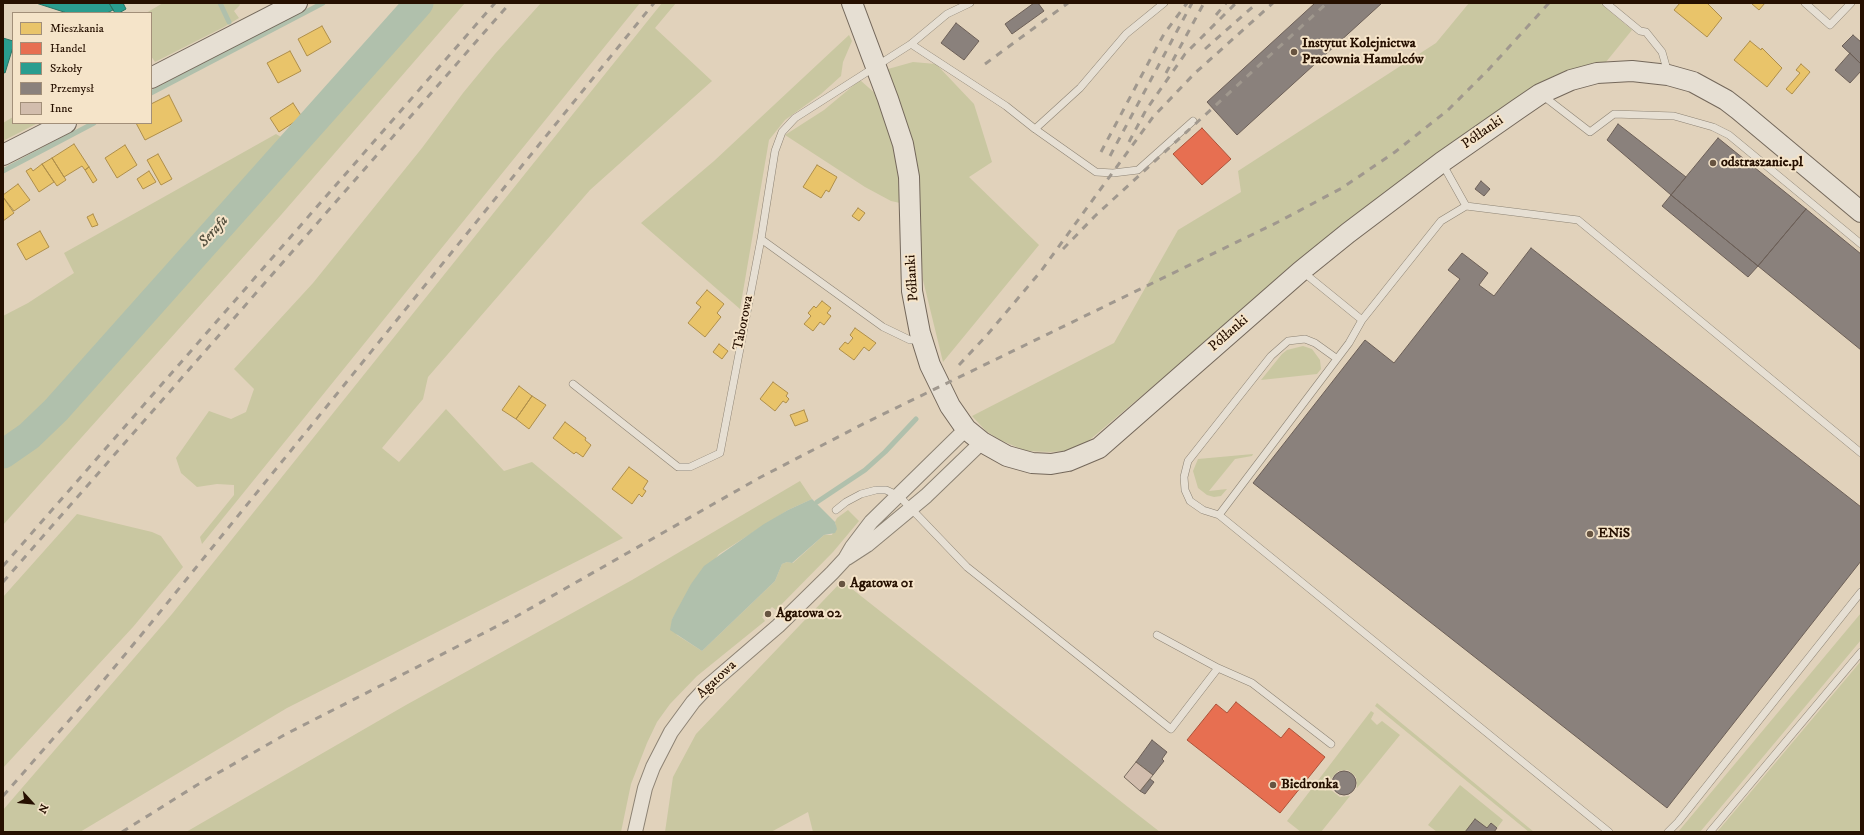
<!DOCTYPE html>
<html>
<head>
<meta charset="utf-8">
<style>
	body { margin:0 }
	#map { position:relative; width:1864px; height:835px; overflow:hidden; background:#e1d2bb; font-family:"IM FELL DW Pica",serif }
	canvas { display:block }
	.frame { position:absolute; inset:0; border:4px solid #261000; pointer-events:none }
	.legend { position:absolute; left:12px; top:12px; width:140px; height:112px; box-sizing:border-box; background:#f5e4c9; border:1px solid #a28f79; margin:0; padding:5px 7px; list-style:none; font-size:12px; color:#261000 }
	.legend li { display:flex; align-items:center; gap:8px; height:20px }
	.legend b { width:20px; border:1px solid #a28f79 }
	.north { position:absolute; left:12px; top:783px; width:40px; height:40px; -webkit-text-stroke:3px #f5e4c9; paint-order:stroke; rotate:117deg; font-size:11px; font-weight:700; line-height:16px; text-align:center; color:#261000 }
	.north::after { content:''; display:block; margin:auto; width:14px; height:18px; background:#261000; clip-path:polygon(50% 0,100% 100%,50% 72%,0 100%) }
</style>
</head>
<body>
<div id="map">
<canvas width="1864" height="835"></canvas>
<div class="frame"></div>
<ul class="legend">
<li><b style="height:11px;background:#e9c46a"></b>Mieszkania</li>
<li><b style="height:11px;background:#e76f51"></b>Handel</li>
<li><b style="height:11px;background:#2a9d8f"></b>Szkoły</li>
<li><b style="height:11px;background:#8a817c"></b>Przemysł</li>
<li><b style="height:11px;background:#d2bdad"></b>Inne</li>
</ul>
<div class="north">N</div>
</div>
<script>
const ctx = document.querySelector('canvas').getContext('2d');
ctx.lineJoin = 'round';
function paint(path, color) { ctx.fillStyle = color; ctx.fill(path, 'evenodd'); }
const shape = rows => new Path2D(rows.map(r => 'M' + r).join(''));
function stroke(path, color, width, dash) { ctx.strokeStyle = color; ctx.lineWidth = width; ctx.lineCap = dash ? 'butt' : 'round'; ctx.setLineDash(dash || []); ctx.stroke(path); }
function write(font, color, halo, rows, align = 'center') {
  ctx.font = font + ' "IM FELL DW Pica",serif'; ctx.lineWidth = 4; ctx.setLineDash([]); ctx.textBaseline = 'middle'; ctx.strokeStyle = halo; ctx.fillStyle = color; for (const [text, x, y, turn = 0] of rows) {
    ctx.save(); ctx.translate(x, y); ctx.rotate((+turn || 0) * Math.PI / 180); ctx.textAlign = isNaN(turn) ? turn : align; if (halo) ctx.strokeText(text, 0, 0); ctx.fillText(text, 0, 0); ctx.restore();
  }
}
const green = shape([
	[163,3,239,3,240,5,234,11,239,18,224,27,155,62,151,56,151,13,146,13],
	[413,3,465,3,281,215,3,525,3,316,28,303,74,273,64,253,276,134,286,140],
	[541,3,640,3,202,544,200,537,234,495,234,485,217,484,197,487,181,473,176,458,209,411,231,419,246,412,254,389,234,369,313,283,422,148,463,93,495,54],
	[662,3,676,3,655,28,712,81,590,190,428,377,423,399,382,448,399,462,446,409,504,471,532,462,623,538,287,708,80,832,3,832,3,810,172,614],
	[1469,3,1600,3,1632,30,1606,62,1570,71,1294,267,1086,443,1066,451,1050,452,1026,451,1000,440,986,431,972,416,1114,343,1178,230,1241,192,1238,171,1436,43],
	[849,35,852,41,843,62,841,76,821,94,785,120,769,140,740,309,641,223,714,161],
	[913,62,936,64,974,104,992,162,969,177,1039,245,943,362,923,280,916,179,906,130,888,69],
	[860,80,877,95,896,150,900,203,891,201,865,187,785,135,824,110],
	[13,117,13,123,38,123,3,141,3,123],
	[1303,346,1312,349,1320,360,1321,369,1317,374,1261,380,1282,354,1287,350],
	[1253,454,1252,456,1235,459,1209,491,1227,489,1221,496,1214,497,1207,495,1198,488,1193,471,1198,459],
	[800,481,812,499,788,510,719,554,682,604,672,619,677,635,702,651,775,581,782,564,787,562,793,563,824,535,832,535,836,525,835,522,837,518,848,510,859,521,833,552,776,610,772,607,762,617,765,621,697,676,670,704,657,722,647,743,631,784,621,832,186,832,406,705,632,580],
	[77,514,152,532,161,536,183,567,133,627,3,768,3,597],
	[842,581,1128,807,1160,832,813,832,808,812,771,832,665,832,673,777,696,734],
	[1861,613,1861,640,1700,832,1678,832],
	[1861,661,1861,832,1717,832,1755,787],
	[1377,703,1534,832,1529,832,1375,706],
	[1371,711,1374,713,1371,719,1377,725,1382,721,1400,735,1357,788,1356,777,1348,770,1338,771,1331,779,1331,790,1340,797,1350,796,1321,832,1301,832,1287,821],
	[1460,785,1503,820,1494,832,1437,832,1428,825]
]);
const water = shape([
	[812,499,835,522,837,529,835,533,824,535,792,563,787,562,782,564,775,581,702,651,670,630,672,619,691,584,704,566,764,524,788,510]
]);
const homes = shape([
	[1680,3,1707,3,1722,18,1707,37,1674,10,1680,3],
	[1753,3,1765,3,1759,10,1752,4,1753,3],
	[322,26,331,42,307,56,298,39,322,26],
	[1750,41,1761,50,1762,48,1782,68,1767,87,1734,60,1750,41],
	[290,51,301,71,278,83,267,63,290,51],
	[1801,64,1810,72,1792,94,1786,89,1800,73,1796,70,1801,64],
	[169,95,182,121,145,140,136,123,151,123,151,104,169,95],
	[293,103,302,117,279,132,270,118,293,103],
	[74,144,89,167,85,170,82,166,64,177,52,158,74,144],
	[125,145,137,165,117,178,105,158,125,145],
	[158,154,172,179,161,185,147,160,158,154],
	[52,158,66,180,57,186,42,164,52,158],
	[42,164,54,182,39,192,26,171,31,168,33,171,42,164],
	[817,165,837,177,829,192,826,190,821,198,803,187,817,165],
	[89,167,97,180,93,183,85,170,89,167],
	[149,171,156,182,143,189,137,179,149,171],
	[18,184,30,200,14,211,3,197,3,195,18,184],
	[3,197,14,213,3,221,3,197],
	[858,208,865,213,859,221,852,216,858,208],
	[93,214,98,225,92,227,87,217,93,214],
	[40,231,49,247,26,260,17,244,40,231],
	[707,290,724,304,717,313,721,317,705,337,688,323,701,307,696,303,707,290],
	[822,301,831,308,827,313,831,316,824,325,820,322,813,331,804,324,811,316,808,313,814,306,816,308,822,301],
	[855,328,876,343,869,351,864,347,854,360,839,349,845,342,848,344,853,338,850,335,855,328],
	[719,344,728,351,722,359,713,352,719,344],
	[773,382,788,393,786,396,789,399,786,403,783,401,775,411,760,399,773,382],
	[519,386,532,396,516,419,502,410,519,386],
	[532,396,546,405,529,429,516,419,532,396],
	[804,410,808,421,795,426,790,415,804,410],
	[565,422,586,438,585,440,591,445,583,457,576,452,574,454,553,438,565,422],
	[629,467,648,481,643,489,646,491,642,497,639,494,632,504,612,489,629,467]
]);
const shops = shape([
	[1202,128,1231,159,1202,185,1173,154,1202,128],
	[1236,702,1281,738,1289,728,1325,757,1280,813,1187,740,1216,704,1227,713,1236,702]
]);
const schools = shape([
	[36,3,109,3,113,10,107,13,67,13,36,3],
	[109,3,123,3,126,9,119,13,115,13,109,3],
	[3,38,13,41,13,47,5,73,3,72,3,38]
]);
const industry = shape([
	[1034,3,1038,3,1044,11,1012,34,1005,24,1034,3],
	[1315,3,1382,3,1237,135,1207,102,1315,3],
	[956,23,979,41,964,60,941,43,956,23],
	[1853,35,1861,42,1861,64,1842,46,1853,35],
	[1850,53,1861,64,1861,71,1850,83,1835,70,1850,53],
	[1618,124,1686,177,1671,195,1607,140,1618,124],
	[1718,138,1806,209,1758,266,1671,195,1718,138],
	[1481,181,1490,189,1484,196,1475,189,1481,181],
	[1671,195,1758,266,1748,277,1662,206,1671,195],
	[1806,209,1861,254,1861,350,1758,266,1806,209],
	[1531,248,1861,507,1861,561,1667,808,1253,483,1365,340,1394,363,1460,279,1448,270,1462,253,1488,273,1479,285,1494,296,1531,248],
	[1152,740,1167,752,1162,759,1164,761,1153,775,1136,762,1152,740],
	'1332 783a12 12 0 1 1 24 0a12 12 0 1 1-24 0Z',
	[1150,779,1154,782,1145,794,1140,791,1150,779],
	[1475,819,1487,828,1491,823,1497,828,1494,832,1465,832,1475,819]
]);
const stream = shape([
	[220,3,229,22],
	[151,93,323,3],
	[3,171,94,123],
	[817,502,865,470,885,452,916,419]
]);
const river = shape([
	[3,454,29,436,56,410,419,3]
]);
const building = shape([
	[1136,762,1153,775,1140,791,1124,777,1136,762]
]);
const lane = shape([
	[1606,3,1640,31,1646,32,1662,52,1668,73],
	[1805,3,1830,25,1851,3],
	[911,44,1006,106,1035,129,1096,172,1113,173,1138,170,1193,121],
	[1542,95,1590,132,1614,114,1674,116,1713,127,1729,135,1861,244],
	[1035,129,1080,88,1126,34,1164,3],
	[1442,163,1466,206],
	[761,239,883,327,910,340,921,340],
	[1303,272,1362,320,1441,221,1466,206,1578,220,1861,453],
	[1362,320,1349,343,1219,515,1609,832],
	[573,384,678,467,690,467,720,453,761,239,775,151,782,132,795,118,911,44,947,14,970,3],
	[836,510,846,502,861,494,876,490,886,490,899,496,967,567,1171,729,1218,668],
	[1219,515,1203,510,1190,501,1185,490,1184,477,1188,461,1271,356,1288,341,1305,339,1315,343,1336,358],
	[1157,635,1218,668,1252,683,1331,744],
	[1668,832,1678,822,1861,592],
	[1710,832,1861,652]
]);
const street = shape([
	[847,558,867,545,926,496,982,442],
	[635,832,645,788,653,767,671,732,693,702,707,687,778,626,832,573,845,559,852,547,871,522,966,429]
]);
const secondary = shape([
	[852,3,888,99,903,144,909,177,912,291,920,333,930,365,950,406,966,429,982,442,1007,456,1032,463,1051,464,1068,461,1099,448,1301,271,1348,233,1442,162,1518,109,1540,94,1571,80,1597,73,1632,71,1668,75,1693,82,1726,100,1739,110,1861,212],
	[151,78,297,3],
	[3,155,66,123]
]);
const rail = shape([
	[1216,15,1226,3],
	[1205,49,1257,3],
	[985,64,1068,3],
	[1166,73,1204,3],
	[1129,142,1146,110,1185,54,1236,3],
	[1101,152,1152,56,1164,34,1187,3],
	[1110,156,1192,3],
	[1063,249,1095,216,1327,3],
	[959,365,987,335,1041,271,1153,117,1194,74,1273,3],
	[3,566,495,3],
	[3,582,510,3],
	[3,796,93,693,147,628,654,3],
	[122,832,197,785,286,734,517,616,759,478,865,423,1278,222,1342,188,1395,152,1448,110,1489,69,1549,3]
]);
const markers = [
	[1294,52,4,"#675441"],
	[1713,163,4,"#675441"],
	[1590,534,4,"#675441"],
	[842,584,4,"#675441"],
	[768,614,4,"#675441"],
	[1273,785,4,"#675441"]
];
const poiNames = [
	["Instytut Kolejnictwa",1302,44],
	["Pracownia Hamulców",1302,60],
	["odstraszanie.pl",1721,163],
	["ENiS",1598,534],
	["Agatowa 01",850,584],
	["Agatowa 02",776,614],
	["Biedronka",1281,785]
];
const streetNames = [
	["Półłanki",1483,133,-35],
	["Półłanki",913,278,-94],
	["Taborowa",744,323,-79],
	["Półłanki",1229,334,-41],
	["Agatowa",717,680,-43]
];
const waterNames = [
	["Serafa",214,232,-48]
];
paint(green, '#c9c7a1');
paint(water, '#b0c0ac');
paint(homes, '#e9c46a');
stroke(homes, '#ae8e4a', 1);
paint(shops, '#e76f51');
stroke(shops, '#ad5239', 1);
paint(schools, '#2a9d8f');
stroke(schools, '#297364', 1);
paint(industry, '#8a817c');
stroke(industry, '#6c5f57', 1);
stroke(stream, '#b0c0ac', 5);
stroke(river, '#b0c0ac', 29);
paint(building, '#d2bdad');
stroke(building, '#74685b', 1);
stroke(lane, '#8d8374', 8);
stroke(street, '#8d8374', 16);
stroke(secondary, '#74685b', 22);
stroke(lane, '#e6dfd3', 7);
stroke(street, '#e6dfd3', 14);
stroke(secondary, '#e6dfd3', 20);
stroke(rail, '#a0988e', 3, [7, 7]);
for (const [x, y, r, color] of markers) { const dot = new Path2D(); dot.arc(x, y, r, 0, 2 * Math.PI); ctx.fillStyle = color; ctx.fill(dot); stroke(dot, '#f5e4c9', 1.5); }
write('bold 14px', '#261000', '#f5e4c9', poiNames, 'left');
write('14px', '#261000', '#f5e4c9', streetNames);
write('italic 15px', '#4f4b3a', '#f5e4c9', waterNames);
</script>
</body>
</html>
